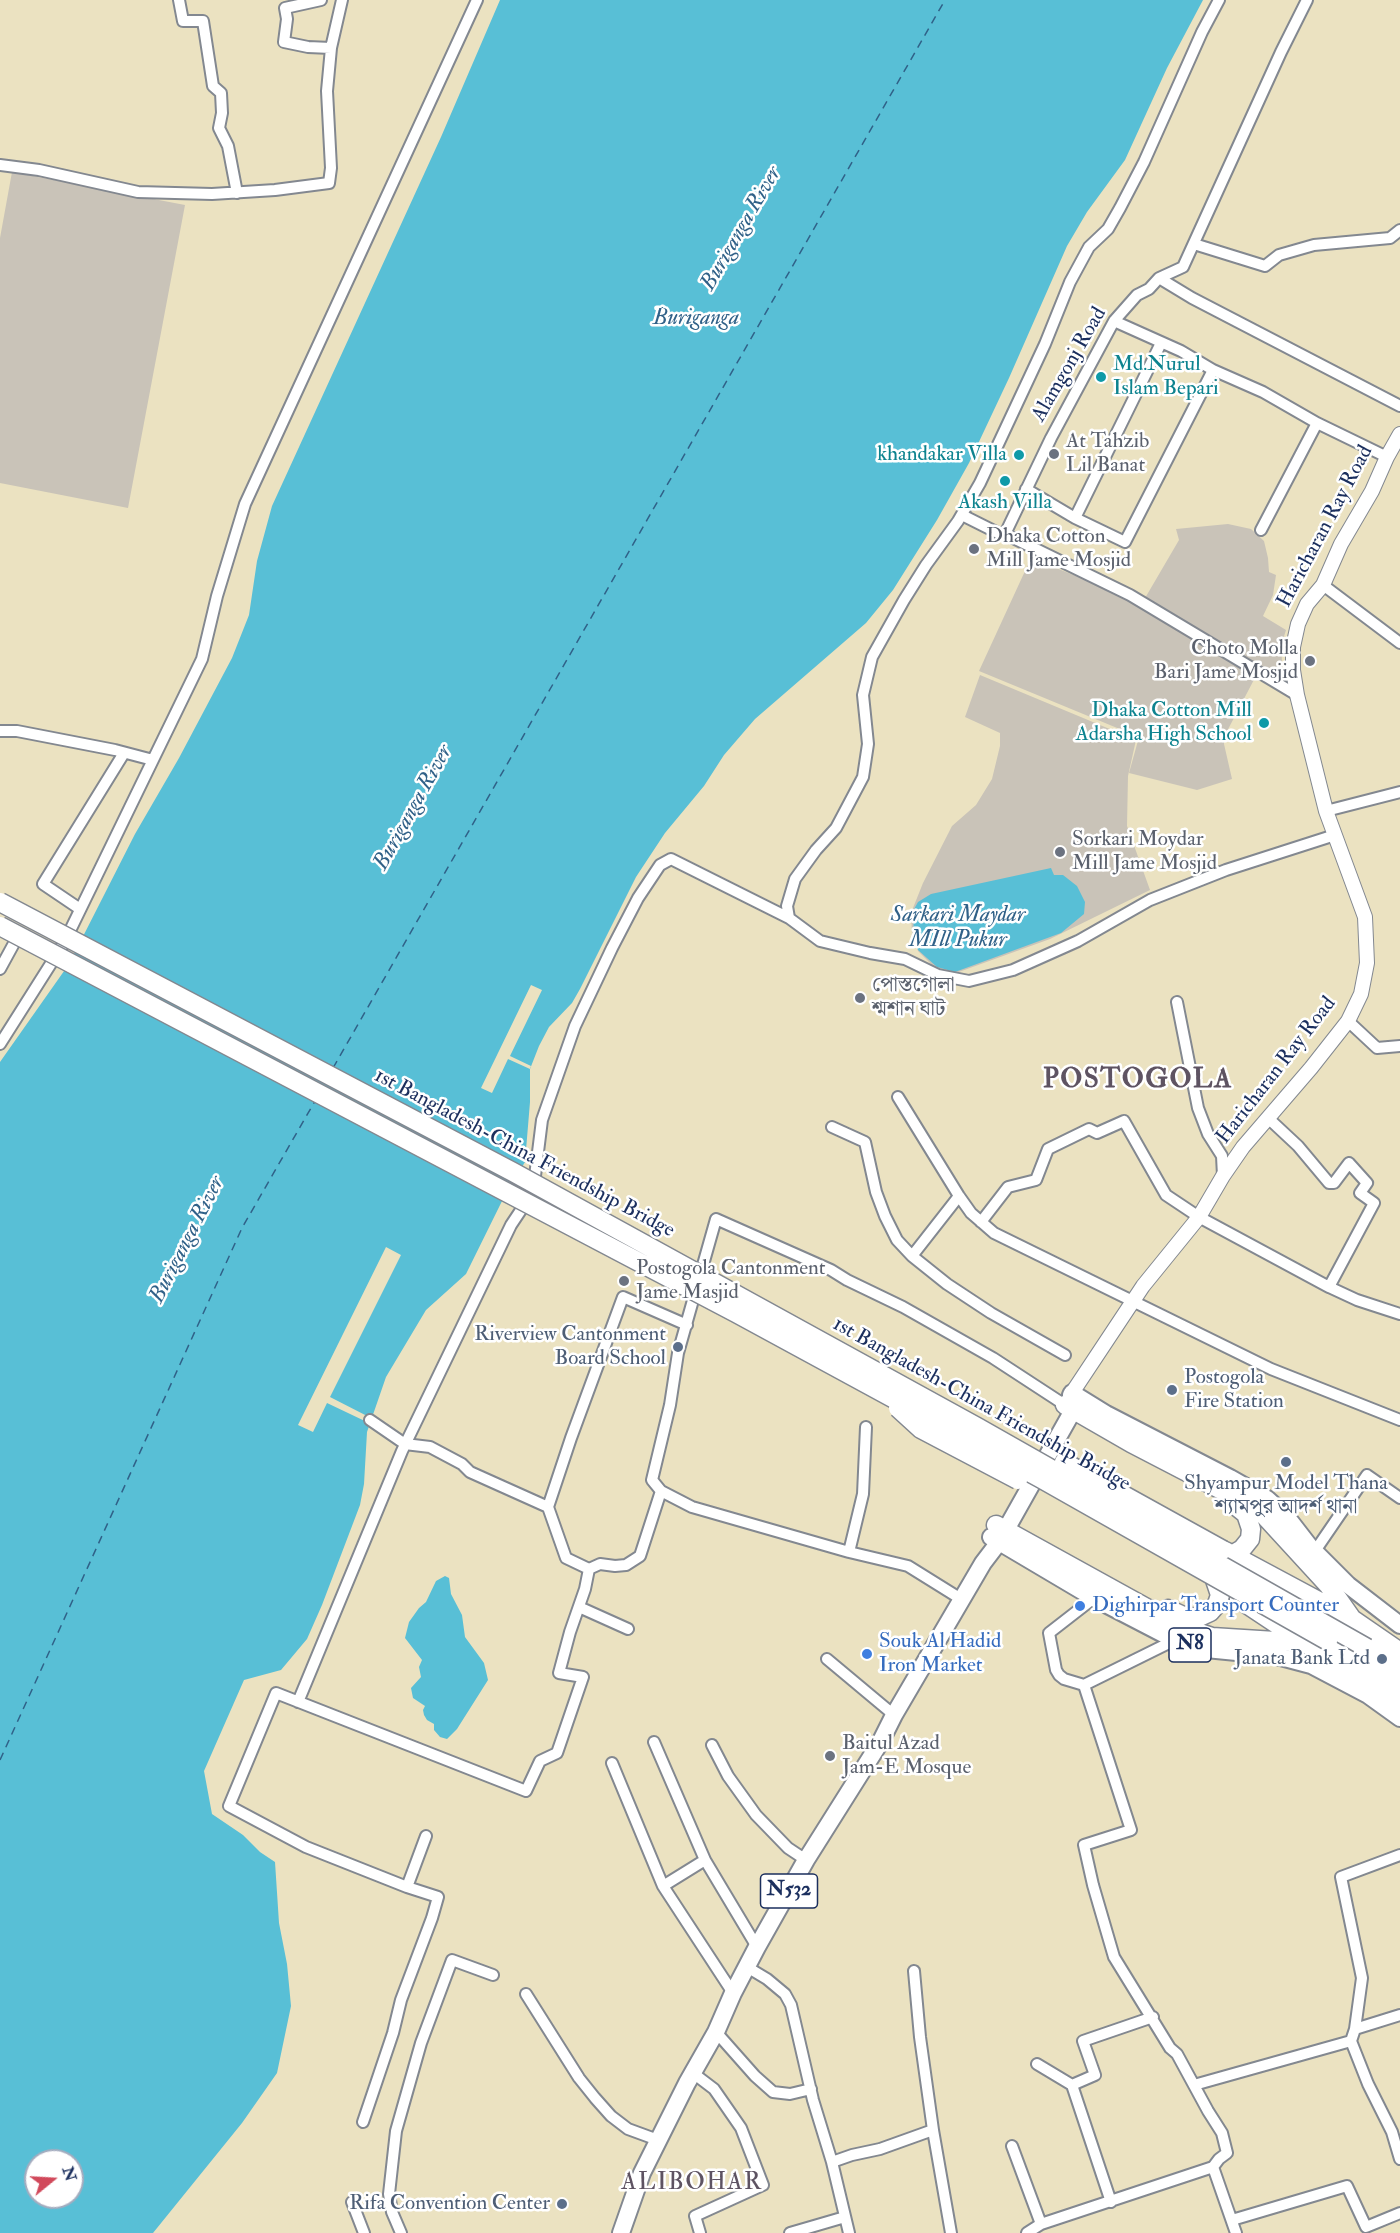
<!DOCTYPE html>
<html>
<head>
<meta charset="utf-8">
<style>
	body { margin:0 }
	#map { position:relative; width:1400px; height:2233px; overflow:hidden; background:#ebe2c1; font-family:"IM FELL Double Pica",serif }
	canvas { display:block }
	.north { position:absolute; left:24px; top:2149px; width:60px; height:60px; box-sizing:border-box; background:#fff; border:2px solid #a4acbf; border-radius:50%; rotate:72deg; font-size:16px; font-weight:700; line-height:24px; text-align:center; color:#1b2f5e }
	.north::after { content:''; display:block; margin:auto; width:21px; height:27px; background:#d1495b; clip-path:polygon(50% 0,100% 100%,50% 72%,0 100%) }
</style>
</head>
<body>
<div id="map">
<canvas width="1400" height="2233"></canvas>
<div class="north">N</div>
</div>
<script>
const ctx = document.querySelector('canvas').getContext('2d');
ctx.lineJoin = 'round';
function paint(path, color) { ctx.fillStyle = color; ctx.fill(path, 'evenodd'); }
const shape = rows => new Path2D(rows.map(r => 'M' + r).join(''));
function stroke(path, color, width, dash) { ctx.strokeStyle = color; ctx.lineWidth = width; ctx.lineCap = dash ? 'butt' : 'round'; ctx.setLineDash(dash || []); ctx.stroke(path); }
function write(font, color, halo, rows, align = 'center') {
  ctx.font = font + ' "IM FELL Double Pica","Noto Serif Bengali",serif'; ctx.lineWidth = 5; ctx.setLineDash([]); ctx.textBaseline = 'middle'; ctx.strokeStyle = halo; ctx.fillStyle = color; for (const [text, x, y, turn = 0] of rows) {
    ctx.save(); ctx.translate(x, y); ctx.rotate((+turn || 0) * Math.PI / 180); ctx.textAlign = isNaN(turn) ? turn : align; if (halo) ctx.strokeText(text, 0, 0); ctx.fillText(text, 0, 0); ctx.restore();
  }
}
const industrial = shape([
	[12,172,185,205,128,508,0,483,0,238],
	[1228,524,1251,529,1264,541,1268,558,1269,572,1276,575,1273,595,1263,616,1286,630,1281,646,1283,678,1258,672,1224,737,1224,744,1232,779,1197,790,1129,773,1139,737,979,671,1031,558,1131,598,1141,605,1179,540,1176,529],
	[980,675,1136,740,1128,776,1127,826,1150,890,1050,939,956,973,934,967,918,951,912,933,911,913,923,883,952,826,976,805,992,779,1000,746,1000,733,965,717]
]);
const water = shape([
	[500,0,1203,0,1167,68,1125,160,1087,212,1067,246,1009,378,969,463,937,520,893,590,866,623,755,719,724,755,704,786,665,833,636,877,580,989,572,1003,549,1027,539,1046,530,1069,530,1102,525,1162,504,1197,466,1274,426,1310,386,1377,367,1432,364,1484,360,1505,322,1605,307,1639,281,1670,244,1680,204,1771,212,1814,243,1835,260,1852,275,1862,279,1923,287,1964,291,2006,277,2073,242,2123,153,2233,0,2233,0,1062,69,964,135,834,179,758,232,658,249,615,257,561,272,506,441,137],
	[36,2161,72,2161,72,2197,36,2197],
	[1051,868,1054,875,1063,875,1077,886,1085,902,1084,914,1061,933,955,972,937,967,918,950,914,937,913,911,918,902,931,894],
	[445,1576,449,1578,451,1594,462,1615,465,1637,484,1663,488,1680,457,1729,447,1739,440,1737,434,1730,434,1724,427,1720,424,1715,423,1710,425,1706,413,1698,411,1688,421,1677,419,1667,422,1660,405,1638,409,1622,419,1608,426,1602,436,1581]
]);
const pier = shape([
	[531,985,542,990,510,1056,531,1066,530,1069,508,1059,492,1093,481,1088],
	[386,1247,401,1255,330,1397,371,1418,369,1423,327,1403,313,1432,298,1425]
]);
const ferry = shape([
	[333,1068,945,0],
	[0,1760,242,1228,315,1101]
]);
const minor = shape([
	[179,0,183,21,203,21,213,86,221,93,222,113,219,128,228,146,237,193],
	[331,48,342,0],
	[0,165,39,170,138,192,212,194,275,190,329,183,331,168,327,91,331,48,308,47,284,42,287,19,285,8,321,0],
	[1194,244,1265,266,1279,255,1314,245,1390,238,1400,230],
	[1159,278,1192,298,1400,406],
	[1114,321,1181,351,1213,370,1263,392,1317,423,1387,457],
	[1026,489,1075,518,1125,542,1213,370],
	[962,515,1002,535,1005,534,1051,438,1114,321,1137,295,1149,289,1159,278,1183,267,1281,52,1307,0],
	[1075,518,1161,343],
	[1261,530,1317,423],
	[1005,534,1130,595,1297,695],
	[1323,585,1400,643],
	[0,731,17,731,115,750,153,760],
	[1326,811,1400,792],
	[80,909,43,884,124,753],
	[789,918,787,906,795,879,816,850,836,828,863,777,868,744,863,695,872,657,904,600,926,565,958,521,980,483,1045,344,1070,282,1089,247,1108,229,1120,208,1144,162,1202,32,1219,0],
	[0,969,18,936],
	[1177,1002,1198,1108,1208,1134,1222,1156,1223,1176],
	[1348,1021,1377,1048,1400,1046],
	[0,1044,64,943,202,659,217,596,245,504,477,0],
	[898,1097,959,1196,971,1213,994,1233,1271,1369,1400,1420],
	[1268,1118,1298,1146,1329,1183,1334,1183,1349,1163,1367,1183,1360,1193,1374,1203,1329,1287],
	[832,1127,865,1142,876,1192,885,1216,897,1240,912,1256,947,1284,991,1313,1065,1355],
	[981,1222,1008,1187,1036,1180,1048,1149,1089,1129,1097,1133,1124,1121,1166,1195,1199,1217,1329,1287,1357,1300,1400,1314],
	[912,1256,959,1196],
	[370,1420,405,1444,430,1447,462,1464,470,1472,548,1507,571,1438,623,1297,687,1325],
	[548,1507,566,1558,589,1569],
	[1315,1551,1367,1475,1400,1498],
	[849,1552,863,1494,866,1427],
	[961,1599,908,1566,849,1552,692,1507,661,1491,652,1480,670,1405,678,1353,716,1219,831,1270,847,1280,903,1307,993,1358,1065,1405],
	[579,1607,628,1629],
	[1175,1640,1084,1685,1131,1830,1084,1845,1093,1885,1114,1957,1170,2048,1177,2054,1208,2111,1222,2133,1227,2153,1219,2159,1213,2167],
	[827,1659,894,1715],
	[1084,1685,1064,1679,1059,1675,1056,1670,1049,1633,1094,1598],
	[298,1702,402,1451,511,1225,533,1192,542,1120,575,1026,612,948,638,898,660,865,671,859,789,918,820,941,870,953,905,959,938,975,969,981,1013,970,1078,941,1150,900,1226,870,1335,835],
	[654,1742,705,1860,757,1947],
	[712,1745,728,1776,756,1815,788,1848,806,1860],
	[612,1763,663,1886],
	[1400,1855,1341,1877,1362,1978,1355,2029,1351,2041,1368,2084,1392,2132,1400,2159],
	[705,1860,663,1886,733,1993],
	[407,1887,426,1836],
	[747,1967,767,1979,785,1994,791,2005,813,2100,832,2162,849,2233],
	[914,1971,920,2037,933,2130],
	[526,1994,579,2078,595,2098,611,2116,628,2129,658,2140],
	[1355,2029,1400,2015],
	[716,2032,755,2076,773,2092,790,2094,811,2089],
	[1037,2064,1072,2085,1095,2075,1083,2041,1153,2017],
	[693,2073,714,2089,741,2128,763,2185,695,2216,700,2233],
	[1072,2085,1111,2202],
	[1194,2085,1351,2041],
	[363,2122,393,2033,401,2000,432,1918,438,1897,407,1887,306,1847,229,1806,276,1693,526,1791,540,1761,557,1753,583,1677,559,1673,570,1632,585,1589,589,1569,600,1564,615,1566,626,1565,640,1556,661,1491],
	[1012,2146,1041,2224,1213,2167,1236,2233],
	[832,2162,852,2155,880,2149,933,2130,951,2233],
	[352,2202,364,2233],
	[1232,2220,1347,2186,1366,2227,1400,2213],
	[401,2233,392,2212,389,2194,396,2131,421,2043,452,1960,493,1975],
	[790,2233,845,2217],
	[1027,2233,1041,2224]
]);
const secondary = shape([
	[1072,1393,1143,1286,1199,1217,1223,1176,1243,1147,1311,1068,1348,1021,1361,994,1367,963,1365,917,1326,811,1297,695,1293,670,1293,647,1298,624,1307,604,1323,585,1341,544,1372,491,1387,457,1400,434]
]);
const trunk = shape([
	[1071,1395,1072,1393,1106,1414,1230,1478,1267,1499,1286,1516,1310,1547,1348,1585,1400,1625],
	[991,1537,1094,1598,1175,1640,1196,1648,1277,1656,1311,1665,1368,1695,1400,1718],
	[621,2233,642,2173,687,2083,716,2032,733,1993,757,1947,806,1860,881,1741,894,1715,983,1563,999,1542,1080,1398]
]);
const motorway = shape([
	[1065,1405,1131,1443,1237,1498,1262,1513,1329,1586,1352,1619,1367,1648,1400,1670],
	[996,1525,1179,1626,1212,1637,1307,1643,1328,1641,1400,1689],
	[1225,1551,1352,1619,1400,1652],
	[1218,1563,1242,1549,1250,1539,1251,1529,1246,1514,1231,1502],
	[1239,1599,1400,1706],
	[1168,1609,1181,1615,1197,1618,1210,1612,1217,1604,1220,1595,1214,1577]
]);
const motorwayBridge = shape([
	[0,902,513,1172,977,1427,1367,1648],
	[0,926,736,1313,1040,1478,1328,1641],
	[898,1408,921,1429,1018,1480],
	[1064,1462,1223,1550]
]);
const markers = [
	[1101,377,6,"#0f9aa8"],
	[1054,454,6,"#6b7280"],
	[1019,455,6,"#0f9aa8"],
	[1005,481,6,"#0f9aa8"],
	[974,549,6,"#6b7280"],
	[1310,661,6,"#6b7280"],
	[1264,723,6,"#0f9aa8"],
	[1060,852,6,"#6b7280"],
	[860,998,6,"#6b7280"],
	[624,1281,6,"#6b7280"],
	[678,1347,6,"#5c6f8a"],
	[1172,1390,6,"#5c6f8a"],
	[1286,1462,6,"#5c6f8a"],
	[1080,1606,6,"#3f7fe0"],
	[867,1654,6,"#3f7fe0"],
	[1382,1659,6,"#5c6f8a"],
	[830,1756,6,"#6b7280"],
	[562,2204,6,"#5c6f8a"]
];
const shields = [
	[1190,1645,42],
	[789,1891,57]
];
const shieldNames = [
	["N8",1190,1645],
	["N532",789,1891]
];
const streetNames = [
	["Alamgonj Road",1070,365,-60],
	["Haricharan Ray Road",1326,527,-62],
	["Haricharan Ray Road",1277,1071,-52],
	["1st Bangladesh-China Friendship Bridge",524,1154,28],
	["1st Bangladesh-China Friendship Bridge",981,1405,29]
];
const cultureNames = [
	["Md.Nurul",1113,365,"left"],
	["Islam Bepari",1113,389,"left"],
	["khandakar Villa",1007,455],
	["Akash Villa",1005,503,"center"],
	["Dhaka Cotton Mill",1252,711],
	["Adarsha High School",1252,735]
];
const worshipNames = [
	["At Tahzib",1066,442],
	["Lil Banat",1066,466],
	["Dhaka Cotton",986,537],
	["Mill Jame Mosjid",986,561],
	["Choto Molla",1298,649,"right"],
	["Bari Jame Mosjid",1298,673,"right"],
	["Sorkari Moydar",1072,840],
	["Mill Jame Mosjid",1072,864],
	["পোস্তগোলা",872,986],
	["শ্মশান ঘাট",872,1010],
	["Postogola Cantonment",636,1269],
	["Jame Masjid",636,1293],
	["Baitul Azad",842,1744],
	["Jam-E Mosque",842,1768]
];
const serviceNames = [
	["Riverview Cantonment",666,1335],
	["Board School",666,1359],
	["Postogola",1184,1378,"left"],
	["Fire Station",1184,1402,"left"],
	["Shyampur Model Thana",1286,1484,"center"],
	["শ্যামপুর আদর্শ থানা",1286,1508,"center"],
	["Janata Bank Ltd",1370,1659],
	["Rifa Convention Center",550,2204]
];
const shopNames = [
	["Dighirpar Transport Counter",1092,1606],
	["Souk Al Hadid",879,1642],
	["Iron Market",879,1666]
];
const waterNames = [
	["Buriganga River",742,229,-60],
	["Buriganga",696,319],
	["Buriganga River",414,808,-61],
	["Sarkari Maydar",958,916],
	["MIll Pukur",958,941],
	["Buriganga River",188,1240,-63]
];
const quarterNames = [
	["ALIBOHAR",692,2184]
];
const districtNames = [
	["POSTOGOLA",1138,1081]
];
paint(industrial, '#c9c3b8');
paint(water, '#58bfd6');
paint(pier, '#ebe2c1');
stroke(ferry, '#306188', 1.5, [8, 6]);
stroke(minor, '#838890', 14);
stroke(secondary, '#838890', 16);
stroke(trunk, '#838890', 20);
stroke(motorway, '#838890', 21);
stroke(minor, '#fff', 10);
stroke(secondary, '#fff', 14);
stroke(trunk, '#fff', 16);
stroke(motorway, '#fff', 18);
stroke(motorwayBridge, '#838890', 21, []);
stroke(motorwayBridge, '#fff', 18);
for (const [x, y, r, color] of markers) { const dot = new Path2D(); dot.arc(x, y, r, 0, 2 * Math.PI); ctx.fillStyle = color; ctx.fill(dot); stroke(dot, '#fff', 2); }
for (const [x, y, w] of shields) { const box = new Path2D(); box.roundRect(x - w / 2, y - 17, w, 34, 4.5); ctx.fillStyle = '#fff'; ctx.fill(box); stroke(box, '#1b2f5e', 1.5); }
write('bold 20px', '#1b2f5e', null, shieldNames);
write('21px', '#1b2f5e', '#fff', streetNames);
write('21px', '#0d838f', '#fff', cultureNames, 'right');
write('21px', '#5b616d', '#fff', worshipNames, 'left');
write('21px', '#4e5e75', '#fff', serviceNames, 'right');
write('21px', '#366cbe', '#fff', shopNames, 'left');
write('italic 22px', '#306188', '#fff', waterNames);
ctx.letterSpacing = '1.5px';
write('24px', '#5e5362', '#fff', quarterNames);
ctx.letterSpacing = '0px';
ctx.letterSpacing = '1.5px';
write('bold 27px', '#5e5362', '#fff', districtNames);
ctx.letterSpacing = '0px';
</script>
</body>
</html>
